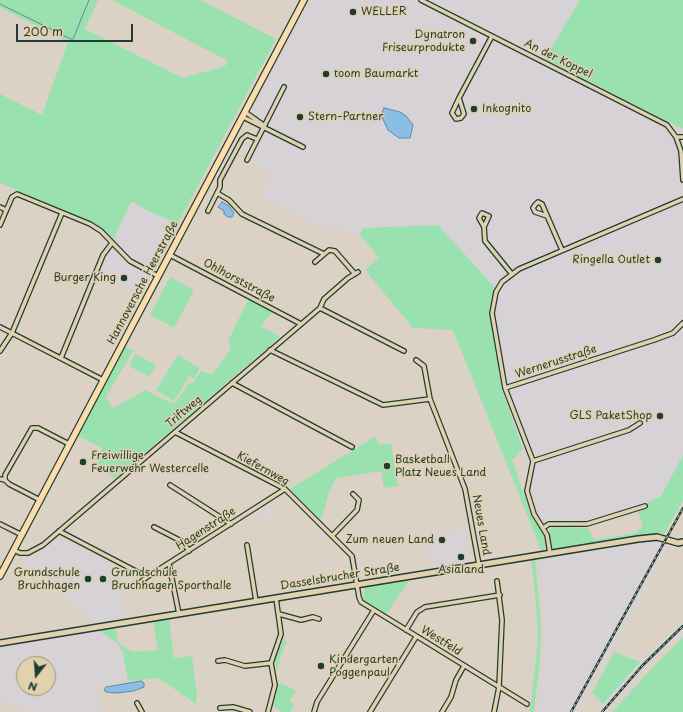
<!DOCTYPE html>
<html>
<head>
<meta charset="utf-8">
<style>
	body { margin:0 }
	#map { position:relative; width:683px; height:712px; overflow:hidden; background:#dbd2c5; font-family:"Playpen Sans",sans-serif }
	canvas { display:block }
	.north { position:absolute; left:16px; top:656px; width:40px; height:40px; box-sizing:border-box; background:#e2d1ae; border:1px solid #94967d; border-radius:50%; rotate:197deg; font-size:11px; font-weight:700; line-height:16px; text-align:center; color:#1f3d34 }
	.north::after { content:''; display:block; margin:auto; width:14px; height:18px; background:#1f3d34; clip-path:polygon(50% 0,100% 100%,50% 72%,0 100%) }
	.scale { position:absolute; left:16px; top:24px; width:117px; height:18px; box-sizing:border-box; border:2px solid #1f3d34; border-top:0; padding-left:5px; font-size:12px; line-height:14px; white-space:nowrap; color:#1f3d34; -webkit-text-stroke:3px #e2d1ae; paint-order:stroke }
</style>
</head>
<body>
<div id="map">
<canvas width="683" height="712"></canvas>
<div class="north">N</div>
<div class="scale">200 m</div>
</div>
<script>
const ctx = document.querySelector('canvas').getContext('2d');
ctx.lineJoin = 'round';
function paint(path, color) { ctx.fillStyle = color; ctx.fill(path, 'evenodd'); }
const shape = rows => new Path2D(rows.map(r => 'M' + r).join(''));
function stroke(path, color, width, dash) { ctx.strokeStyle = color; ctx.lineWidth = width; ctx.lineCap = dash ? 'butt' : 'round'; ctx.setLineDash(dash || []); ctx.stroke(path); }
function write(font, color, halo, rows, align = 'center') {
  ctx.font = font + ' "Playpen Sans",sans-serif'; ctx.lineWidth = 3; ctx.setLineDash([]); ctx.textBaseline = 'middle'; ctx.strokeStyle = halo; ctx.fillStyle = color; for (const [text, x, y, turn = 0] of rows) {
    ctx.save(); ctx.translate(x, y); ctx.rotate((+turn || 0) * Math.PI / 180); ctx.textAlign = isNaN(turn) ? turn : align; if (halo) ctx.strokeText(text, 0, 0); ctx.fillText(text, 0, 0); ctx.restore();
  }
}
const built = shape([
	[309,0,580,0,542,63,683,135,683,455,661,496,647,503,584,523,541,521,523,449,502,390,489,310,491,297,364,228,355,237,334,226,323,230,261,196,272,173,248,160,268,122,250,112],
	[131,201,179,225,141,296,99,273],
	[269,503,272,519,260,519,259,510],
	[465,529,470,561,431,569,425,536],
	[57,537,137,577,131,581,135,590,120,595,124,618,95,623,21,561,23,559,34,556],
	[654,540,670,544,577,712,537,712,543,660,544,622,538,559],
	[683,621,683,633,650,664,607,712,597,712,640,662],
	[100,631,117,643,123,652,128,681,98,686,102,712,34,712,4,703,0,692,0,647],
	[24,664,48,664,48,688,24,688]
]);
const green = shape([
	[0,0,98,0,85,29,183,78,225,66,228,61,112,0,200,0,276,39,178,223,150,212,131,201,114,238,110,238,98,225,0,183,0,94,42,115,68,42,0,7],
	[580,0,683,0,683,129,545,59],
	[438,225,495,288,489,310,502,390,523,449,512,460,530,512,543,533,549,532,552,527,588,528,594,540,636,533,643,526,638,511,646,508,645,504,661,496,683,455,683,500,665,533,541,550,453,330,413,328,365,270,379,257,359,234,364,228],
	[170,277,194,290,174,328,150,315],
	[249,298,273,311,261,326,280,337,114,479,98,463,102,448,78,436,125,346,133,351,106,397,110,405,114,408,145,390,171,403,176,402,188,384,193,383,201,371,212,375,231,349,228,341],
	[135,354,156,365,149,377,129,366],
	[178,355,200,368,194,379,189,376,174,401,156,390],
	[376,436,378,445,391,443,398,486,384,488,381,471,337,478,330,489,321,520,290,489],
	[535,559,541,623,540,660,534,709,534,712,530,712,538,640,536,602,531,560],
	[410,580,386,614,363,600,365,587],
	[169,618,174,658,192,656,197,695,196,704,159,678,128,681,123,652,117,643,100,631,115,627,118,643,132,652,158,650,153,621],
	[284,637,288,645,285,644,277,669,279,670,278,672,274,661],
	[683,637,683,712,612,712,653,667],
	[614,652,640,662,603,704,592,693],
	[279,683,296,690,289,701,295,704,290,712,283,712,273,706]
]);
const water = shape([
	[384,108,400,112,406,116,413,125,410,138,399,138,388,130,381,115,384,108],
	[222,202,229,206,234,213,232,217,228,217,224,214,224,211,218,207,222,202],
	[141,681,144,683,144,687,134,691,117,693,106,692,104,690,106,687,141,681]
]);
const stream = shape([
	[0,4,71,39,73,39,89,0]
]);
const street = shape([
	[421,0,667,125,676,137,683,137],
	[459,98,464,114,461,118,456,119,452,113,459,98,492,36],
	[245,112,262,124],
	[243,117,303,147],
	[676,137,681,151,683,180],
	[247,160,284,87],
	[217,193,229,200,242,214,324,254],
	[0,207,6,210],
	[208,211,220,187,220,180,242,139,247,135,257,139],
	[547,216,535,212,533,208,535,205,538,202,542,204,562,250],
	[0,225,12,197,17,194,90,224,101,231,130,261,158,276],
	[484,227,489,216,482,213,479,218,484,227,485,241,511,273],
	[170,255,301,324],
	[315,262,329,250,335,251,355,274],
	[320,308,404,351],
	[0,327,103,380],
	[270,350,383,405,430,399,465,489,479,565],
	[0,351,12,333,62,213],
	[61,358,103,255,112,243],
	[416,360,424,366,430,399],
	[232,383,352,447],
	[505,388,654,340,673,333,683,323],
	[175,432,285,489,352,556,359,597,361,602,527,704],
	[533,461,629,430,640,423],
	[0,479,5,480,9,484,40,500],
	[5,480,5,475,32,428,38,428,69,444],
	[170,485,231,524],
	[0,524,22,535],
	[154,527,183,542,189,551],
	[543,528,549,524,587,524,645,506],
	[59,531,147,577],
	[332,536,357,510,359,500,353,494],
	[247,545,256,601],
	[14,550,20,553,28,553,43,545,320,308,324,299,348,278,358,272],
	[550,553,547,535,534,514,527,491,533,461,505,388,492,313,496,292,502,282,519,269,683,199],
	[169,564,179,614],
	[137,585,147,577,285,489],
	[279,614,301,620,313,617,319,619],
	[406,630,417,612,425,607,500,595],
	[218,661,225,660,245,666,271,663],
	[137,703,142,712],
	[220,708,233,707,250,712],
	[268,712,275,685,271,663,281,634,276,598],
	[314,712,317,702,374,610],
	[370,712,416,637],
	[442,712,451,697,456,680,464,666],
	[494,712,499,687,502,620,497,581]
]);
const secondary = shape([
	[0,643,638,539,657,537,678,543,683,542]
]);
const primary = shape([
	[0,576,304,0]
]);
const rail = shape([
	[571,712,683,508],
	[602,712,642,666,683,626]
]);
const markers = [
	[353,12,4,"#1f3d34"],
	[473,41,4,"#1f3d34"],
	[326,74,4,"#1f3d34"],
	[474,109,4,"#1f3d34"],
	[300,117,4,"#1f3d34"],
	[658,260,4,"#1f3d34"],
	[124,278,4,"#1f3d34"],
	[660,416,4,"#1f3d34"],
	[83,462,4,"#1f3d34"],
	[387,466,4,"#1f3d34"],
	[442,540,4,"#1f3d34"],
	[461,557,4,"#1f3d34"],
	[88,579,4,"#1f3d34"],
	[103,579,4,"#1f3d34"],
	[321,666,4,"#1f3d34"]
];
const poiNames = [
	["WELLER",361,12],
	["Dynatron",465,35,"right"],
	["Friseurprodukte",465,48,"right"],
	["toom Baumarkt",334,74],
	["Inkognito",482,109],
	["Stern-Partner",308,117],
	["Ringella Outlet",650,260,"right"],
	["Burger King",116,278,"right"],
	["GLS PaketShop",652,416,"right"],
	["Freiwillige",91,456],
	["Feuerwehr Westercelle",91,469],
	["Basketball",395,460],
	["Platz Neues Land",395,473],
	["Zum neuen Land",434,540,"right"],
	["Asialand",461,570,"center"],
	["Grundschule",80,573,"right"],
	["Bruchhagen",80,586,"right"],
	["Grundschule",111,573],
	["Bruchhagen Sporthalle",111,586],
	["Kindergarten",329,660],
	["Poggenpaul",329,673]
];
const streetNames = [
	["An der Koppel",558,59,26],
	["Ohlhorststraße",239,281,28],
	["Hannoversche Heerstraße",143,283,-62],
	["Wernerusstraße",556,362,-18],
	["Triftweg",184,412,-40],
	["Kiefernweg",263,469,29],
	["Neues Land",481,525,80],
	["Hagenstraße",206,529,-33],
	["Dasselsbrucher Straße",340,577,-9],
	["Westfeld",441,641,32]
];
paint(built, '#d6d2d5');
paint(green, '#99e1af');
paint(water, '#8bbee7');
stroke(water, '#608a9f', 1);
stroke(stream, '#608a9f', 1);
stroke(street, '#1f3d34', 6);
stroke(secondary, '#1f3d34', 8);
stroke(primary, '#1f3d34', 8);
stroke(street, '#e2d1ae', 3.5);
stroke(secondary, '#e2d1ae', 5);
stroke(primary, '#fddcac', 5.5);
stroke(rail, '#1f3d34', 2.5);
stroke(rail, '#e2d1ae', 1, [3]);
for (const [x, y, r, color] of markers) { const dot = new Path2D(); dot.arc(x, y, r, 0, 2 * Math.PI); ctx.fillStyle = color; ctx.fill(dot); stroke(dot, '#e2d1ae', 1.5); }
write('11px', '#1f3d34', '#e2d1ae', poiNames, 'left');
write('11px', '#1f3d34', '#e2d1ae', streetNames);
</script>
</body>
</html>
